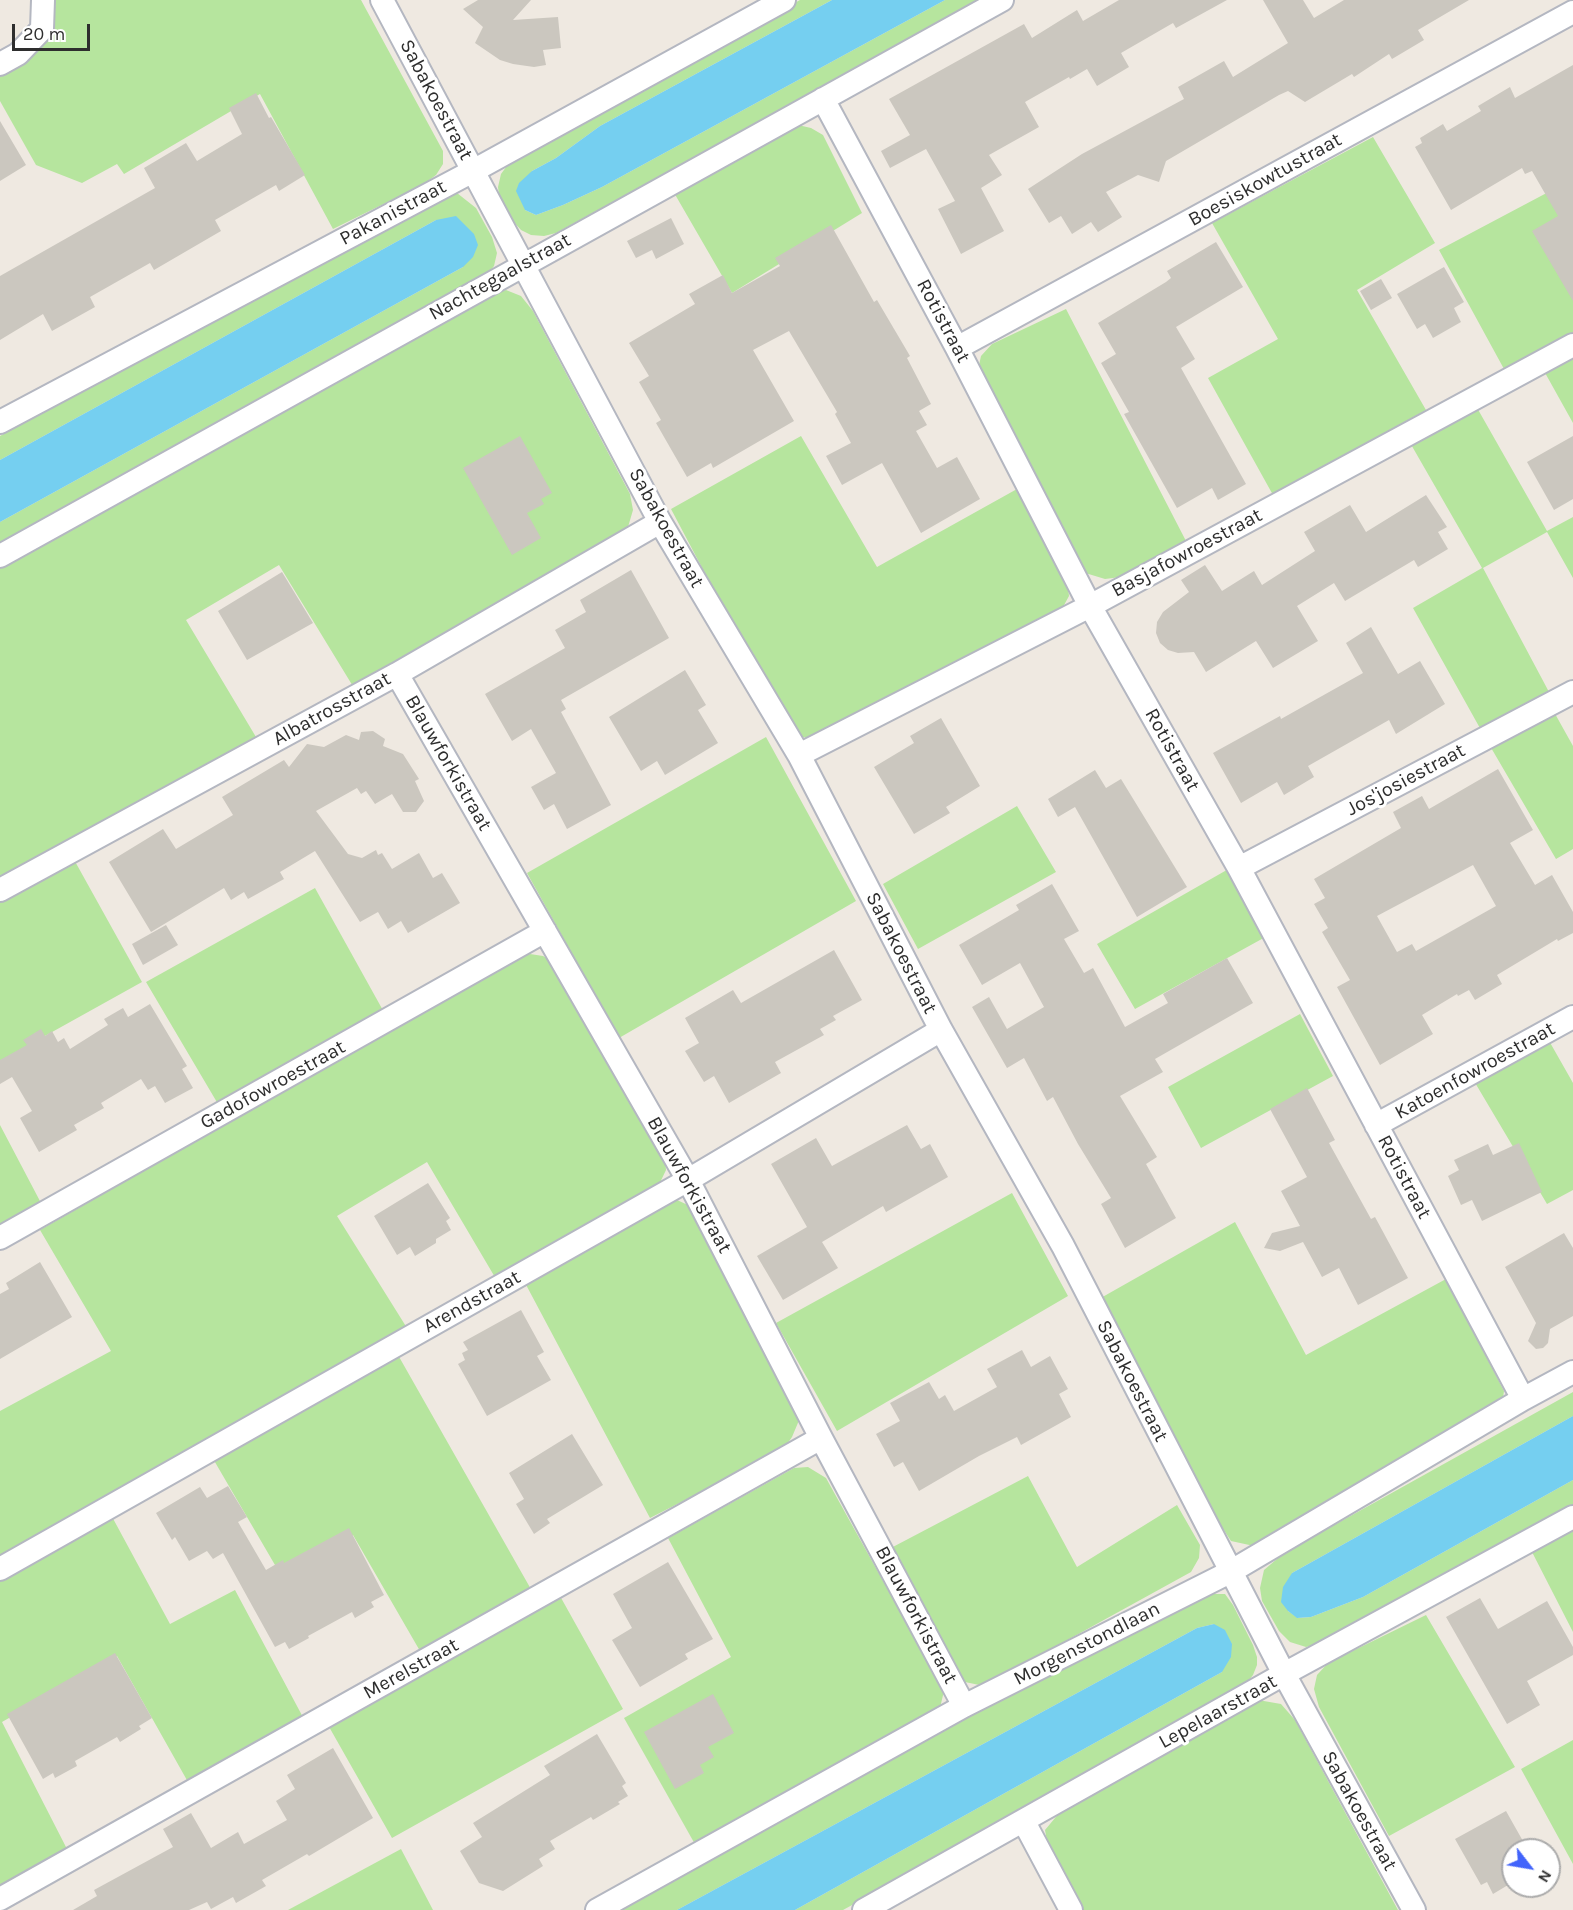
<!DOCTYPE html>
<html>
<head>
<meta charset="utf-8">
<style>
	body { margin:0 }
	#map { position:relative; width:1573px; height:1910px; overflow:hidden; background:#efe9e1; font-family:Karla,sans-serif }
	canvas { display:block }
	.north { position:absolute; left:1501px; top:1838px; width:60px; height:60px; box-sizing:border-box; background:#fff; border:2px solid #ababab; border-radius:50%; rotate:121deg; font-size:16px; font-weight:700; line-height:24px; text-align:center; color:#2e2e2e }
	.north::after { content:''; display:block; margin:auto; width:21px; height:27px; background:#4264fb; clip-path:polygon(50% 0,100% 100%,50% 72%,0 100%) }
	.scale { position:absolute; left:12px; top:24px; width:78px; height:27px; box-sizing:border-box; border:3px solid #2e2e2e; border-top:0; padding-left:8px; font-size:18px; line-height:21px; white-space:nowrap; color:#2e2e2e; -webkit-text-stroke:4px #fff; paint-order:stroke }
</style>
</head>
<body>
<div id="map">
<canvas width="1573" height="1910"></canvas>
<div class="north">N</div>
<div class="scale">20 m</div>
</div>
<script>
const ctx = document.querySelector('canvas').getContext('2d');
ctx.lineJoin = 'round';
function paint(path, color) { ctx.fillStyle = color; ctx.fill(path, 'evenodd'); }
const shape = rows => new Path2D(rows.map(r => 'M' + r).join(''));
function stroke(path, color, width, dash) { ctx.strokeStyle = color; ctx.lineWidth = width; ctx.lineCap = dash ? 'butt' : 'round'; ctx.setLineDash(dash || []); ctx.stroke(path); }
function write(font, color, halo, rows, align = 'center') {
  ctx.font = font + ' Karla,sans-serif'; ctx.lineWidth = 6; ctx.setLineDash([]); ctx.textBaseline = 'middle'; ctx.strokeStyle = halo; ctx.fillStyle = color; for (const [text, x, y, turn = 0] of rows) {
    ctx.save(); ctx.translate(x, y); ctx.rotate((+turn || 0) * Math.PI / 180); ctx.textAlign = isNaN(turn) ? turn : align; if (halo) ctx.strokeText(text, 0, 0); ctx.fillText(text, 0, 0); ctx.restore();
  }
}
const green = shape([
	[50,0,361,0,443,151,443,164,436,175,424,184,333,229,260,94,124,174,117,164,82,183,36,165,0,101,0,72],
	[800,0,832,0,600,126,556,158,532,171,525,210,536,215,563,205,602,187,945,0,983,0,556,233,544,236,531,235,521,230,511,219,500,202,498,187,501,174,512,159],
	[798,125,811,128,823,135,862,213,732,293,673,191],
	[1373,137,1435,243,1357,290,1426,410,1273,495,1208,378,1278,339,1212,223],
	[1573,179,1573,332,1504,369,1439,250],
	[457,193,476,208,492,237,497,253,494,266,484,279,0,548,0,522,463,267,436,220,0,460,0,436,444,194],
	[506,290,521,296,533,311,630,494,633,510,628,527,617,536,354,688,279,565,186,620,256,737,0,878,0,567,493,293],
	[1066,309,1186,541,1121,577,1105,579,1082,572,978,370,981,356,992,344],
	[1573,356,1573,423,1544,371],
	[1476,406,1547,531,1573,517,1573,578,1547,532,1483,568,1549,692,1481,730,1413,608,1482,568,1409,441],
	[801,436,877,567,1017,489,1068,588,1069,596,1063,607,831,735,817,739,802,737,791,730,782,719,671,509],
	[1554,712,1573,746,1573,849,1556,859,1490,746],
	[766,737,856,901,619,1038,527,873],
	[1017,806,1056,872,918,949,883,884],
	[72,856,142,982,0,1061,0,896],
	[1232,867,1269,935,1135,1009,1097,944],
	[315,888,385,1014,218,1104,146,982],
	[530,954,543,956,554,962,665,1158,666,1170,656,1191,496,1279,427,1162,337,1216,407,1328,0,1559,0,1411,111,1351,40,1230,516,958],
	[1300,1014,1333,1076,1201,1148,1168,1087],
	[1548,1039,1573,1083,1573,1190,1547,1204,1474,1081],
	[0,1125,41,1203,0,1226],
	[1012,1193,1068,1296,837,1431,776,1323],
	[677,1200,690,1206,800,1418,792,1437,783,1450,650,1518,524,1281,665,1201],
	[1235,1222,1306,1355,1446,1279,1504,1391,1502,1406,1254,1546,1231,1541,1218,1521,1099,1299],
	[398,1355,532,1591,420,1651,353,1535,282,1577,212,1457],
	[1573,1392,1573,1416,1292,1573,1288,1611,1298,1618,1311,1617,1363,1597,1573,1480,1573,1508,1345,1636,1306,1647,1290,1642,1279,1631,1262,1601,1260,1588,1264,1570,1284,1553],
	[808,1467,826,1478,944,1691,939,1712,696,1846,624,1718,731,1657,668,1538,794,1468],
	[1028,1476,1077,1567,1177,1505,1200,1545,1199,1558,1191,1572,984,1686,965,1682,953,1669,889,1549],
	[110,1513,170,1624,235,1590,305,1721,188,1782,117,1656,2,1722,67,1849,0,1887,0,1576],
	[1573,1529,1573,1632,1532,1552],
	[1211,1594,1225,1594,1233,1605,1253,1645,1257,1657,1257,1665,1253,1675,1245,1685,1118,1759,843,1910,795,1910,1222,1672,1214,1624,1197,1628,677,1910,620,1910,1090,1649],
	[560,1596,623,1709,392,1838,328,1725],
	[1426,1615,1515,1767,1389,1836,1319,1707,1314,1689,1317,1675,1328,1663],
	[1258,1700,1281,1704,1295,1720,1398,1910,1081,1910,1049,1852,1045,1830,1060,1812],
	[1573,1740,1573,1864,1521,1769],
	[401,1849,433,1910,288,1910]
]);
const water = shape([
	[832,0,945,0,602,187,563,205,536,215,525,210,516,191,519,183,532,171,556,158,600,126],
	[456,216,474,234,478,245,473,257,463,267,0,522,0,460,436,220],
	[1573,1416,1573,1480,1363,1597,1311,1617,1297,1618,1288,1611,1281,1602,1283,1587,1292,1573],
	[1214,1624,1225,1630,1232,1644,1231,1657,1222,1672,795,1910,677,1910,1197,1628]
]);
const building = shape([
	[478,0,531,0,513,20,558,17,561,48,543,50,546,65,534,67,513,64,500,60,475,43,483,27,463,9],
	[1119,0,1227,0,1176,28,1173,23,1121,53,1129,67,1097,86,1087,69,1070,79,1069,77,1025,102,1039,127,989,155,1002,175,981,188,1004,231,961,254,938,209,955,201,926,149,890,168,881,151,910,135,889,99,1024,24,1032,38,1077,10,1083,21],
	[1263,0,1303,0,1314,18,1344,0,1469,0,1418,30,1424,40,1392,59,1389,54,1354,77,1352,74,1305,102,1288,91,1279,95,1166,161,1159,182,1138,175,1106,192,1122,217,1098,232,1091,222,1072,234,1061,216,1049,223,1028,189,1082,154,1184,99,1178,87,1224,61,1233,77,1288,43],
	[1573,65,1573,301,1532,231,1558,216,1532,171,1525,174,1522,168,1451,210,1415,147,1422,143,1420,138,1443,124,1447,131,1481,111,1478,106,1510,87,1515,98],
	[256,93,269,118,271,117,305,175,279,191,276,185,215,220,221,231,154,270,150,263,90,297,95,307,52,331,43,314,0,340,0,276,155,188,144,168,186,143,197,161,242,134,229,108],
	[0,121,26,165,0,181],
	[671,218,684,244,656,259,652,250,636,258,627,241],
	[831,225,874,302,877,300,910,356,907,358,931,404,919,411,927,425,916,431,937,468,957,457,980,499,921,533,882,463,842,485,826,456,851,443,835,414,837,412,789,331,753,350,794,421,713,468,711,463,687,477,656,423,661,420,639,382,649,376,629,343,695,304,689,294,723,275,732,293,780,266,775,258],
	[1216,242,1243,287,1176,327,1195,359,1181,368,1246,484,1218,500,1212,488,1177,508,1124,414,1129,412,1101,363,1116,354,1098,323,1166,282,1171,278,1167,271],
	[1444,267,1464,302,1454,308,1461,322,1433,338,1425,324,1417,329,1397,294],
	[1381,279,1392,298,1371,310,1360,291],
	[520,436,552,493,541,499,544,504,527,513,541,538,512,555,463,468],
	[1573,436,1573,499,1554,510,1527,462],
	[1426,495,1447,527,1438,532,1448,549,1418,567,1414,560,1345,601,1334,583,1297,606,1318,641,1273,668,1256,641,1206,672,1194,652,1178,653,1168,650,1160,643,1156,633,1157,622,1163,612,1189,592,1181,580,1205,565,1222,591,1254,571,1262,585,1315,551,1304,532,1350,505,1366,532],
	[631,570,669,638,561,700,566,709,561,712,611,805,567,829,554,804,544,810,531,787,556,773,531,729,512,741,485,694,565,648,555,630,586,612,580,600],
	[282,572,313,623,247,660,218,611],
	[1371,627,1398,674,1420,661,1445,704,1396,734,1389,720,1308,766,1314,777,1284,795,1277,782,1241,803,1213,753,1280,716,1281,719,1363,673,1346,643],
	[685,670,706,705,698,710,718,743,665,775,657,761,641,771,609,717],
	[941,718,980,786,946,807,950,813,914,834,874,767,914,743,910,736],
	[373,731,385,739,383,746,403,754,419,779,415,781,424,801,416,812,403,812,392,794,375,804,366,791,361,794,357,788,316,811,348,854,362,858,376,850,378,855,382,853,392,869,419,853,433,878,442,873,460,903,408,933,401,921,388,929,378,912,360,922,315,851,280,872,284,879,248,899,244,892,231,900,224,888,151,932,109,862,163,829,176,849,233,815,222,797,284,760,289,767,307,744,324,747,346,735,359,740,361,732],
	[1498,769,1533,830,1510,843,1535,885,1552,875,1573,912,1573,933,1558,941,1557,939,1497,975,1502,984,1475,1000,1469,990,1458,996,1457,994,1422,1015,1433,1034,1380,1065,1337,987,1350,980,1322,932,1328,928,1314,904,1325,898,1314,879,1401,828,1393,812,1422,796,1429,809],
	[1473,865,1496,906,1416,951,1412,944,1397,952,1377,916],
	[1095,770,1106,788,1121,779,1187,887,1137,917,1075,807,1058,817,1048,799],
	[1052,884,1079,931,1064,939,1084,973,1093,968,1125,1027,1168,1003,1163,994,1227,958,1253,1003,1155,1059,1163,1072,1120,1096,1157,1157,1146,1164,1176,1218,1125,1248,1101,1204,1111,1198,1078,1144,1053,1097,1047,1101,1024,1058,1007,1068,972,1007,989,997,1007,1029,1044,1007,1020,963,982,985,959,945,1019,910,1016,905],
	[166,925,178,945,143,965,132,944],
	[834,950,862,1000,833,1016,836,1020,820,1029,824,1035,775,1062,781,1073,729,1103,714,1076,704,1082,685,1051,699,1043,685,1018,733,990,741,1003],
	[150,1004,187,1066,182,1069,193,1088,165,1103,155,1086,148,1090,141,1079,101,1103,104,1108,74,1125,77,1130,39,1152,20,1118,32,1111,12,1077,0,1084,0,1060,27,1045,23,1040,41,1029,45,1036,52,1031,58,1042,64,1038,70,1049,108,1025,104,1019,123,1008,128,1017],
	[1307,1088,1335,1140,1329,1143,1371,1219,1375,1217,1408,1278,1358,1305,1339,1268,1322,1277,1303,1242,1280,1251,1264,1248,1272,1233,1300,1226,1281,1191,1307,1177,1270,1109],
	[907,1125,921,1149,930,1144,948,1177,886,1212,883,1206,822,1242,838,1268,783,1300,757,1256,807,1227,771,1164,816,1138,832,1166],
	[1519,1143,1542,1192,1482,1221,1472,1200,1461,1205,1448,1176,1459,1170,1454,1160,1488,1144,1493,1155],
	[428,1183,450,1218,446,1221,451,1230,436,1239,436,1243,415,1256,410,1247,397,1255,374,1216],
	[1564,1233,1573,1248,1573,1316,1550,1329,1548,1343,1543,1348,1536,1349,1528,1341,1536,1323,1505,1267],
	[40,1262,72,1317,0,1359,0,1294,9,1289,6,1283],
	[521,1310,544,1352,537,1356,551,1380,487,1416,458,1364,465,1360,462,1353,468,1350,463,1342],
	[1022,1350,1031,1367,1050,1356,1068,1389,1059,1394,1071,1417,1021,1445,1017,1437,979,1456,919,1491,903,1462,894,1467,876,1434,900,1421,890,1403,929,1382,939,1399,945,1395,954,1411,997,1387,987,1369],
	[572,1434,603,1485,547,1519,550,1523,534,1534,516,1504,524,1499,509,1473],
	[228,1486,247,1517,238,1522,266,1570,283,1560,284,1563,349,1528,384,1595,371,1602,374,1607,355,1618,352,1612,308,1636,309,1638,289,1649,285,1642,275,1647,223,1553,213,1559,207,1551,189,1561,175,1537,172,1540,156,1513,200,1487,207,1498],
	[668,1562,713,1639,685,1654,688,1659,640,1687,612,1640,632,1628,613,1594],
	[1480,1598,1498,1629,1547,1601,1573,1647,1573,1655,1527,1681,1540,1705,1507,1724,1446,1617],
	[115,1653,152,1718,139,1726,141,1729,120,1742,117,1737,75,1761,77,1766,55,1778,53,1773,43,1779,7,1714],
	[713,1694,734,1733,708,1747,714,1757,700,1765,704,1773,675,1789,644,1732],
	[597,1734,626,1783,622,1786,628,1796,618,1802,620,1804,593,1820,591,1817,550,1841,555,1849,539,1859,543,1866,503,1891,479,1883,460,1851,482,1837,473,1823,550,1775,544,1766],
	[333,1748,373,1818,309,1856,307,1854,262,1880,266,1886,236,1903,233,1897,211,1909,207,1902,189,1910,73,1910,97,1896,94,1890,173,1847,163,1829,191,1813,211,1848,238,1832,244,1844,287,1820,276,1801,295,1789,287,1775],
	[1506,1811,1528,1850,1513,1850,1513,1882,1493,1894,1487,1882,1481,1885,1455,1839]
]);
const minor = shape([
	[382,0,660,522,799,755,941,1030,1063,1246,1284,1674,1414,1910],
	[0,64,18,54,42,29,43,0],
	[823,99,957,348,1090,606,1239,868,1523,1399],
	[957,348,1573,12],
	[0,422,473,171,784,0],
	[0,556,1002,0],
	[397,674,688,1180,821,1438,964,1706],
	[799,755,1090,606,1573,345],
	[1239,868,1573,692],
	[0,890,397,674,660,522],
	[1376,1125,1573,1017],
	[0,1238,545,931],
	[0,1569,688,1180,941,1030],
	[1024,1822,1071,1910],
	[0,1899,821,1438],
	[597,1910,964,1706,1230,1572,1523,1399,1573,1372],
	[864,1910,1284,1674,1573,1517]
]);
const streetNames = [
	["Sabakoestraat",436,100,62],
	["Boesiskowtustraat",1265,180,-29],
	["Pakanistraat",393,213,-28],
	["Nachtegaalstraat",500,277,-29],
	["Rotistraat",943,321,62],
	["Sabakoestraat",666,528,61],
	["Basjafowroestraat",1187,553,-28],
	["Albatrosstraat",332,709,-29],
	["Rotistraat",1172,750,61],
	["Blauwforkistraat",448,763,60],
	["Jos'josiestraat",1406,780,-28],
	["Sabakoestraat",901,953,63],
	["Katoenfowroestraat",1475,1071,-29],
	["Gadofowroestraat",273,1085,-29],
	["Rotistraat",1404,1177,62],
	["Blauwforkistraat",689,1185,61],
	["Arendstraat",472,1302,-29],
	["Sabakoestraat",1132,1381,63],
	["Blauwforkistraat",916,1615,62],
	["Morgenstondlaan",1087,1644,-27],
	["Merelstraat",411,1669,-29],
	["Lepelaarstraat",1218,1712,-29],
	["Sabakoestraat",1359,1811,61]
];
paint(green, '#b6e59e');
paint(water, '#75cff0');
paint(building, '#cbc7bf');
stroke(minor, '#b4b7c1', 26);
stroke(minor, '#fff', 22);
write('20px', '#2e2e2e', '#fff', streetNames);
</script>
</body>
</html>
